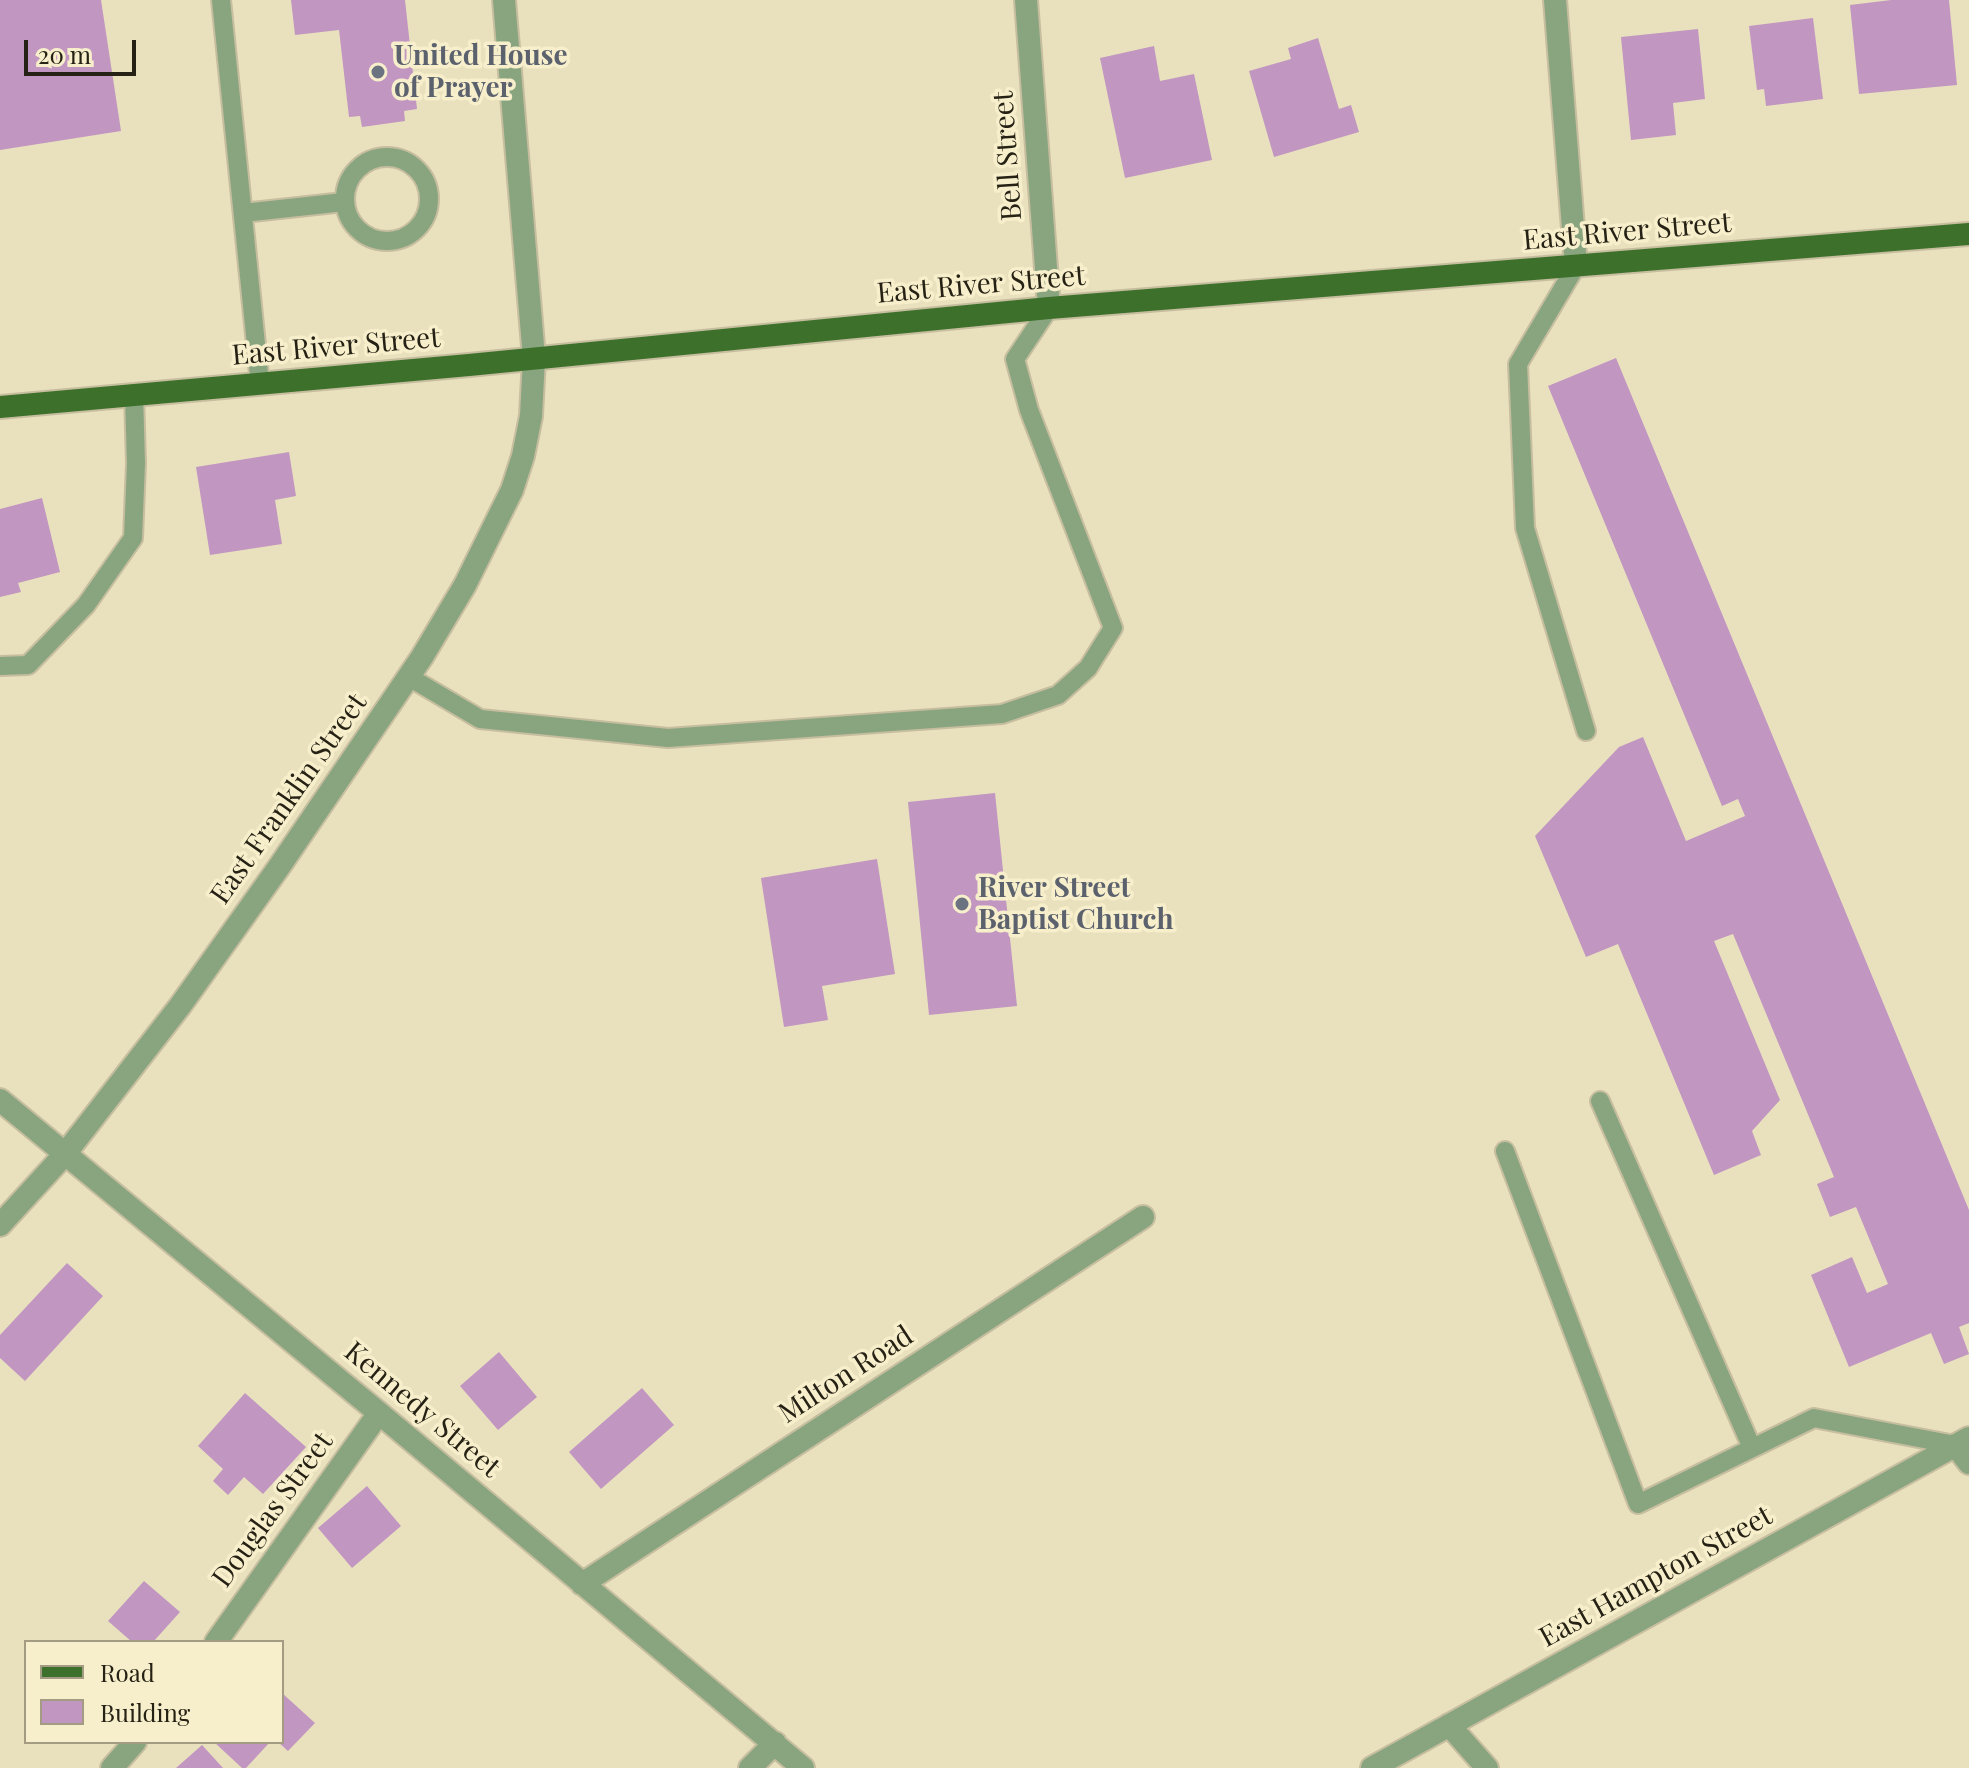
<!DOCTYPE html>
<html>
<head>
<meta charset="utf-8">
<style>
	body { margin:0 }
	#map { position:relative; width:1969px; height:1768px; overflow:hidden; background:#e9e1be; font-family:"Playfair Display",serif }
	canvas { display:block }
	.legend { position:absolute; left:24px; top:1640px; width:260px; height:104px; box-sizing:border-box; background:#f7eecb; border:2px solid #a39c82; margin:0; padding:10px 14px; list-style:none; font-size:24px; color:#252114 }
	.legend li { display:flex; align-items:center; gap:16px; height:40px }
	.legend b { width:40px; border:2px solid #a39c82 }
	.scale { position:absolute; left:24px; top:40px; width:112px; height:36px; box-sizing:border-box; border:4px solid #252114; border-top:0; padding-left:10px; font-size:24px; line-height:28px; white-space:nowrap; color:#252114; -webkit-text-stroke:6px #f7eecb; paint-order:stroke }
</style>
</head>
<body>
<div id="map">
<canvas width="1969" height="1768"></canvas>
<ul class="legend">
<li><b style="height:10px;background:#3d712b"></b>Road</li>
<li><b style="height:22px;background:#c196c1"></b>Building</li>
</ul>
<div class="scale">20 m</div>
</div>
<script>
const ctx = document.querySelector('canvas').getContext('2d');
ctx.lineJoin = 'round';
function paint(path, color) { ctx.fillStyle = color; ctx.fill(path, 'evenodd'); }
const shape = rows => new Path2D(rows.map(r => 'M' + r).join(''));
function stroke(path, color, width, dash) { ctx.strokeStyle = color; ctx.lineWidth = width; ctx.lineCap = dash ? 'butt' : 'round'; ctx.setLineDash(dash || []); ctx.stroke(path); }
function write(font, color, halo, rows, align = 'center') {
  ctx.font = font + ' "Playfair Display",serif'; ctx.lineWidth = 7; ctx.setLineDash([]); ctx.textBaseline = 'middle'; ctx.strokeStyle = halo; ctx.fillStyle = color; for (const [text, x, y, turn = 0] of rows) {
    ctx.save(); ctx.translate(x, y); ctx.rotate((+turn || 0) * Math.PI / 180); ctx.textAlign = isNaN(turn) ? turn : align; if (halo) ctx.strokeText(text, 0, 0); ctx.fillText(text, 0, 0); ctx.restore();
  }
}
const building = shape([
	[0,0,101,0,121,131,0,150],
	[291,0,405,0,417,109,404,111,405,121,362,127,360,116,349,117,339,30,295,35],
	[1891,0,1949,0,1957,85,1859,94,1850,5],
	[1813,18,1823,99,1766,106,1764,89,1757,90,1749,26],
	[1698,29,1705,99,1673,103,1676,135,1631,140,1621,37],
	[1318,38,1339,109,1351,105,1359,132,1274,157,1249,71,1291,59,1288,48],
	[1154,46,1160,81,1194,74,1212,160,1125,178,1100,58],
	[1616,358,1969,1210,1969,1323,1959,1327,1969,1354,1944,1364,1931,1333,1849,1367,1811,1275,1852,1257,1867,1293,1888,1284,1856,1207,1830,1217,1817,1184,1834,1177,1733,934,1714,941,1780,1100,1752,1131,1761,1155,1714,1175,1618,944,1586,957,1535,836,1619,747,1643,737,1686,841,1745,816,1738,799,1722,806,1548,386],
	[289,452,296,496,275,500,282,544,210,555,196,467],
	[42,498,60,572,18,583,21,592,0,597,0,509],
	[995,793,1017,1006,929,1015,908,802],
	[877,859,895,974,822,986,828,1020,784,1027,761,878],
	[67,1263,103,1296,25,1381,0,1358,0,1335],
	[499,1352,537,1397,498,1430,460,1386],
	[642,1388,674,1425,601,1489,569,1452],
	[245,1393,306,1447,263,1494,244,1477,228,1495,213,1481,223,1469,198,1446],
	[367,1486,401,1526,352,1568,318,1528],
	[144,1581,180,1612,153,1642,132,1642,108,1621],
	[282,1693,315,1723,288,1751,278,1742,282,1742],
	[214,1742,270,1742,246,1768,242,1768],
	[202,1745,223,1768,176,1768]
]);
const service = shape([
	[221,0,260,384],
	'345 199a42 42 0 1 1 84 0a42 42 0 1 1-84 0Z',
	[243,213,344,202],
	[1576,266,1518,364,1525,528,1586,731],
	[0,666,28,665,86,605,133,538,136,463,134,395],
	[409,677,480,719,668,738,1002,714,1058,695,1088,668,1113,628,1029,410,1015,359,1049,308],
	[1600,1101,1752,1448],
	[1505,1151,1638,1504,1814,1418,1955,1445]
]);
const minor = shape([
	[1026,0,1049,308],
	[1555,0,1576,266],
	[0,1100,379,1413,803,1768],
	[1955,1445,1969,1463],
	[582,1584,1143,1217],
	[216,1642,379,1413],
	[1449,1725,1487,1768],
	[112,1768,135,1742],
	[750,1768,775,1743],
	[1372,1768,1969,1438]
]);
const tertiary = shape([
	[0,1225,65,1154,180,1006,279,867,422,657,465,585,512,490,523,456,531,416,534,358,504,0]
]);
const primary = shape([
	[0,407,469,365,1049,308,1969,234]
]);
const markers = [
	[378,72,8,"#6b7280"],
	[962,904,8,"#6b7280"]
];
const worshipNames = [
	["United House",394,56],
	["of Prayer",394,88],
	["River Street",978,888],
	["Baptist Church",978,920]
];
const streetNames = [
	["Bell Street",1008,156,-94],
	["East River Street",1627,232,-5],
	["East River Street",981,285,-5],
	["East River Street",336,347,-5],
	["East Franklin Street",289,799,-55],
	["Milton Road",846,1375,-33],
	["Kennedy Street",422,1410,40],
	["Douglas Street",273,1510,-54],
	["East Hampton Street",1656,1577,-29]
];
paint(building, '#c196c1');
stroke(service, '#c6be9f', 22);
stroke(minor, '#c6be9f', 26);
stroke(tertiary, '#c6be9f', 26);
stroke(primary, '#c6be9f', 26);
stroke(service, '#89a580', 18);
stroke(minor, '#89a580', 22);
stroke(tertiary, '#89a580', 22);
stroke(primary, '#3d712b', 22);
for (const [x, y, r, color] of markers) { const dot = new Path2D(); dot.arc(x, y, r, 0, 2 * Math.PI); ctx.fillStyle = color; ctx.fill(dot); stroke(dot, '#f7eecb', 3); }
write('bold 28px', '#5b616d', '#f7eecb', worshipNames, 'left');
write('28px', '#252114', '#f7eecb', streetNames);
</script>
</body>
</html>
